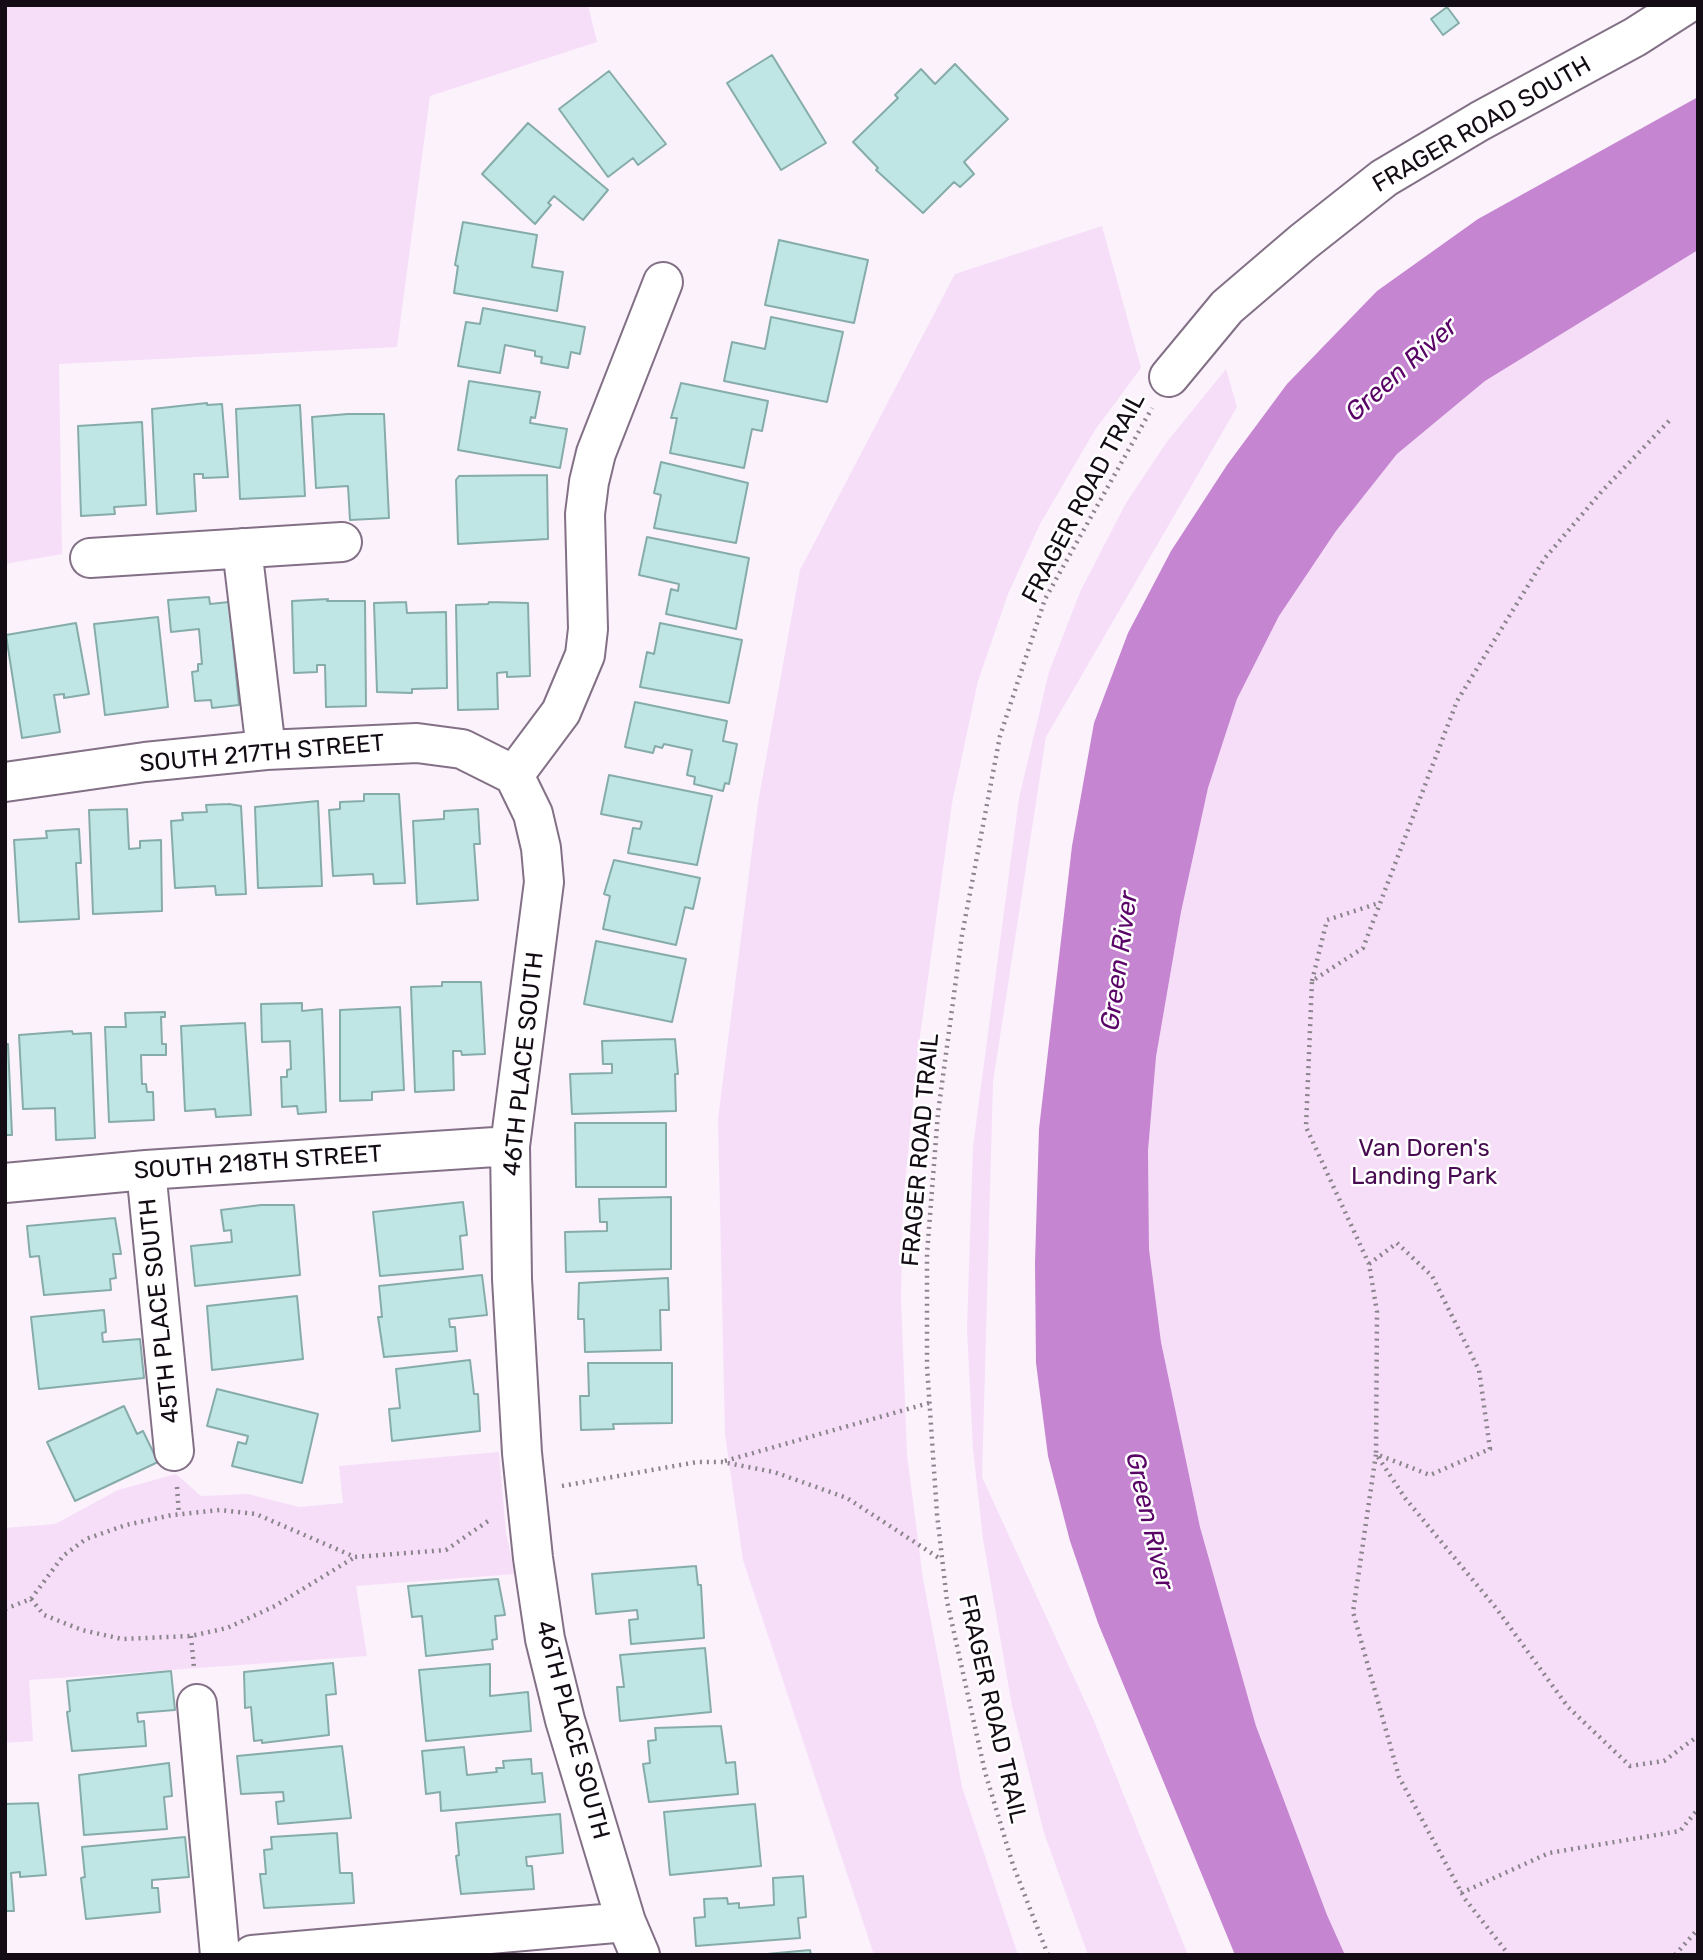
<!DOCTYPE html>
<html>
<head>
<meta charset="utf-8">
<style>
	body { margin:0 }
	#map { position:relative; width:1703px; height:1960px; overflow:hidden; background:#fbf2fc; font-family:Rubik,sans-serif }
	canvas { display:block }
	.frame { position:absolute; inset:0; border:7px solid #130c14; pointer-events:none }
</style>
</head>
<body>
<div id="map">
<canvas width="1703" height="1960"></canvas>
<div class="frame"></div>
</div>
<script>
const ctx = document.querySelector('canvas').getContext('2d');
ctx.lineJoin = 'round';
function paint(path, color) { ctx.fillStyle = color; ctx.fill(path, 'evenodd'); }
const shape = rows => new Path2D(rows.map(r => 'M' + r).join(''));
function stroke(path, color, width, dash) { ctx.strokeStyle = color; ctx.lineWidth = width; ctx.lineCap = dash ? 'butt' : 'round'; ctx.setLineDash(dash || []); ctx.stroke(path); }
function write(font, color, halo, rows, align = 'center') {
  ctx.font = font + ' Rubik,sans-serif'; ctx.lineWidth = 5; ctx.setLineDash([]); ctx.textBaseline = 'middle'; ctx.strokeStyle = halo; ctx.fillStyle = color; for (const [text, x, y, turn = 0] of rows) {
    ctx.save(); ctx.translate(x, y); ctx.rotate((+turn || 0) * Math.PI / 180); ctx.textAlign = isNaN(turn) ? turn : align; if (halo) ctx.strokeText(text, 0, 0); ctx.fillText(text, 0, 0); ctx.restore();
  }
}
const green = shape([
	[5,5,588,5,597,42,430,96,397,347,59,364,62,554,5,564],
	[1102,226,1141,368,1095,430,1040,524,1008,594,978,681,952,803,918,1051,903,1204,901,1298,907,1455,923,1579,962,1787,1018,1955,874,1955,743,1560,725,1434,718,1119,758,803,800,570,955,274],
	[1698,250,1698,1955,1345,1955,1327,1915,1256,1726,1200,1527,1161,1342,1149,1249,1148,1151,1156,1057,1181,912,1208,788,1237,699,1279,616,1336,531,1397,454,1485,381],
	[1226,369,1237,407,1046,737,993,1082,982,1477,1094,1721,1188,1955,1088,1955,1044,1833,1012,1706,983,1539,973,1449,967,1328,973,1147,1019,798,1049,672,1080,592,1126,503,1166,443],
	[499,1452,506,1533,515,1574,356,1586,367,1656,29,1680,33,1741,5,1743,5,1528,55,1524,118,1490,176,1474,201,1496,248,1494,299,1507,343,1503,339,1466]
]);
const water = shape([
	[1698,97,1698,250,1485,381,1397,454,1336,531,1279,616,1237,699,1208,788,1181,912,1156,1057,1148,1151,1149,1249,1161,1342,1200,1527,1256,1726,1327,1915,1345,1955,1235,1955,1098,1623,1070,1541,1048,1456,1036,1363,1035,1263,1039,1129,1072,846,1094,723,1128,633,1171,551,1227,465,1287,384,1377,291,1478,219]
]);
const building = shape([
	[1447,7,1459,23,1443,35,1431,19,1447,7],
	[772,55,826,143,781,170,727,83,772,55],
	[955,64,1008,119,964,162,974,174,960,187,954,182,923,213,876,170,878,168,853,142,898,98,895,95,921,69,935,84,955,64],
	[609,71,666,144,638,165,633,158,608,177,559,109,609,71],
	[528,123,608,190,583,220,554,196,548,203,551,205,535,224,482,174,528,123],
	[463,222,537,235,532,267,563,272,557,311,454,293,458,266,455,265,463,222],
	[779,240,868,260,854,323,765,305,779,240],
	[483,308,585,327,580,354,571,352,568,368,541,363,542,357,535,356,535,351,505,345,500,373,458,366,466,322,480,324,483,308],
	[771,317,843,332,827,402,724,381,732,342,765,349,771,317],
	[469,381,540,392,535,418,531,417,530,423,567,429,560,468,458,450,469,381],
	[681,383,768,401,762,431,752,429,744,468,670,453,677,418,671,418,681,383],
	[207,403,207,405,222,404,228,477,203,478,203,474,194,474,196,511,157,514,152,409,207,403],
	[300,405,305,496,240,499,236,409,300,405],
	[348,414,384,414,389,518,350,520,348,486,316,488,312,417,348,414],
	[142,422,146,505,114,507,115,514,81,516,78,426,142,422],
	[661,462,748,483,736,543,654,528,661,495,654,493,661,462],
	[547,475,548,539,458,544,456,480,459,476,547,475],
	[647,537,749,558,736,629,666,614,671,589,678,591,679,584,639,575,647,537],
	[209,597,210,604,229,602,239,705,212,708,211,700,195,701,192,672,198,671,198,664,202,664,199,629,171,632,168,600,209,597],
	[328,599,327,601,365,601,366,706,326,707,325,665,317,665,317,672,294,673,292,601,328,599],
	[406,602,407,613,446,612,447,688,412,689,412,693,377,692,374,603,406,602],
	[489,602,528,603,530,676,507,677,507,672,497,673,498,709,458,710,456,605,488,604,489,602],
	[158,617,168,707,105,715,94,624,158,617],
	[76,623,89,694,64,698,64,694,54,695,60,732,22,738,6,635,76,623],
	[660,623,742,640,729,703,640,687,647,652,654,654,660,623],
	[635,702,727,721,723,741,737,744,729,784,725,783,723,791,694,784,695,777,687,775,692,750,664,744,662,748,655,746,653,753,625,747,635,702],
	[609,775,712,796,697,865,628,853,633,828,640,829,642,822,601,814,609,775],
	[364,794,399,794,405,883,374,884,373,874,333,876,329,810,340,809,340,802,364,801,364,794],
	[318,801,322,886,258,888,255,807,318,801],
	[229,804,241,806,246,894,216,895,215,886,175,888,171,821,183,820,182,813,207,812,206,805,229,804],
	[127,809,129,849,140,848,140,841,161,840,162,911,93,914,89,810,127,809],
	[478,809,480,844,474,844,478,900,417,904,413,821,444,819,444,811,478,809],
	[79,829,81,863,76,863,79,919,19,922,14,840,47,838,46,831,79,829],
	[614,860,700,878,693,909,685,907,676,945,603,929,610,896,604,894,614,860],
	[596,941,686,959,672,1022,584,1004,596,941],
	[442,982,481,982,485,1054,462,1055,461,1051,453,1051,454,1090,415,1092,411,987,442,986,442,982],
	[302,1003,302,1011,322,1009,326,1112,298,1114,297,1106,282,1107,281,1077,287,1077,287,1070,291,1069,290,1041,262,1042,261,1004,302,1003],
	[400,1007,404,1090,372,1092,372,1100,340,1101,340,1010,400,1007],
	[165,1012,165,1017,161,1017,162,1044,166,1044,166,1055,141,1055,142,1084,146,1084,147,1092,153,1092,154,1120,109,1122,105,1027,126,1027,125,1013,165,1012],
	[245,1023,251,1115,216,1117,215,1109,185,1111,181,1026,245,1023],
	[72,1031,73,1034,91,1033,95,1138,56,1140,55,1108,23,1109,19,1035,72,1031],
	[675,1039,678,1074,675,1074,676,1111,572,1114,570,1074,612,1073,612,1064,603,1064,602,1041,675,1039],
	[5,1044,8,1044,12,1135,5,1135,5,1044],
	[575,1123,666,1123,666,1187,576,1187,575,1123],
	[671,1197,671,1269,566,1272,565,1232,607,1231,607,1222,600,1222,599,1199,671,1197],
	[463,1202,467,1235,460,1236,463,1269,380,1276,373,1212,463,1202],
	[261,1205,294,1205,300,1275,195,1286,191,1246,232,1242,231,1230,224,1231,221,1210,261,1205],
	[115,1218,121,1254,113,1254,116,1278,110,1279,111,1290,44,1295,39,1256,30,1257,27,1226,115,1218],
	[482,1275,487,1315,449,1319,450,1327,455,1327,457,1351,384,1357,378,1317,382,1317,379,1286,482,1275],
	[668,1278,669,1310,660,1310,661,1350,585,1352,584,1319,578,1319,579,1283,668,1278],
	[297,1296,303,1359,212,1370,207,1306,297,1296],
	[104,1310,106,1332,102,1333,103,1342,140,1339,144,1378,39,1389,31,1317,104,1310],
	[470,1360,474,1394,478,1394,480,1431,392,1441,389,1409,400,1408,396,1369,470,1360],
	[588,1363,672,1363,672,1423,613,1424,614,1429,581,1430,580,1396,589,1396,588,1363],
	[217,1389,318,1414,302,1483,232,1466,238,1442,246,1444,248,1436,207,1426,217,1389],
	[124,1406,137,1434,143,1431,158,1462,75,1501,47,1442,124,1406],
	[696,1566,698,1585,701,1585,704,1638,631,1644,629,1620,638,1619,637,1610,596,1614,592,1574,696,1566],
	[498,1579,505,1615,495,1616,497,1639,492,1640,493,1649,426,1656,422,1616,412,1617,408,1586,498,1579],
	[705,1648,711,1712,620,1721,617,1687,624,1687,620,1655,705,1648],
	[333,1663,336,1694,326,1695,329,1735,262,1743,262,1740,254,1741,251,1707,245,1708,244,1672,333,1663],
	[490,1664,490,1696,528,1692,531,1731,426,1741,419,1670,490,1664],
	[171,1671,175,1710,137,1713,138,1722,144,1721,146,1746,72,1751,67,1712,70,1711,67,1681,171,1671],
	[721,1726,726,1763,735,1762,738,1794,649,1802,643,1764,650,1763,648,1741,656,1740,655,1728,721,1726],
	[342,1746,351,1818,278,1824,276,1802,284,1801,283,1792,241,1794,237,1756,342,1746],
	[464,1747,467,1775,497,1772,496,1768,504,1768,503,1761,531,1759,532,1774,542,1773,545,1802,441,1811,440,1792,426,1794,422,1751,464,1747],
	[169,1763,172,1796,164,1797,167,1829,84,1835,79,1775,169,1763],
	[38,1803,46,1875,20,1877,20,1872,11,1873,14,1911,5,1911,5,1804,38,1803],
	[755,1804,761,1866,670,1875,664,1812,755,1804],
	[560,1814,563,1853,526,1857,527,1866,532,1866,534,1889,461,1894,456,1856,459,1855,456,1823,560,1814],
	[337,1833,340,1873,352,1873,354,1903,264,1908,260,1874,266,1874,264,1850,272,1849,271,1837,337,1833],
	[185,1837,189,1877,152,1880,152,1888,158,1888,160,1912,86,1919,81,1878,85,1877,82,1847,185,1837],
	[803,1876,806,1917,798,1918,800,1938,696,1946,694,1918,705,1917,704,1899,727,1898,728,1904,739,1903,739,1908,774,1905,773,1878,803,1876],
	[810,1950,811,1955,756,1955,810,1950]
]);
const path = shape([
	[1669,421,1602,491,1545,558,1457,701,1363,948,1312,981,1306,1127,1369,1264,1377,1312,1376,1454,1405,1498,1496,1608,1568,1707,1630,1766,1664,1761,1698,1736],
	[1312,981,1327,920,1379,903],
	[1369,1264,1397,1243,1432,1276,1479,1370,1490,1449,1430,1475,1376,1454,1353,1612,1399,1777,1465,1899,1509,1955],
	[725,1461,929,1403],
	[562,1486,697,1462,722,1462,774,1472,847,1498,942,1560],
	[177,1487,179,1515],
	[31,1599,44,1615,82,1630,122,1639,191,1636,227,1628,275,1606,355,1557],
	[5,1609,31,1599,63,1556,86,1539,126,1525,172,1515,220,1510,256,1514,355,1557,446,1550,491,1519],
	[191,1636,194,1668],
	[1461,1893,1549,1853,1680,1831,1698,1809],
	[1048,1955,1013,1865,985,1772,947,1601,937,1514,927,1366,927,1254,938,1113,962,935,1000,736,1045,599,1152,408],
	[1675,1955,1698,1929]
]);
const minor = shape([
	[1169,377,1227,307,1303,242,1384,178,1480,121,1635,37,1685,5],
	[242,548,266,750],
	[90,558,342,542],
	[5,782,145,762,266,750,417,743,462,749,514,775],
	[146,1170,174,1451],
	[5,1183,146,1170,510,1146],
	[197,1704,220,1955],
	[252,1955,626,1922],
	[640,1955,626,1922,565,1720,545,1639,533,1558,522,1453,512,1279,510,1146,544,882,541,848,533,814,514,775,561,712,585,655,588,629,585,514,589,482,596,453,663,282]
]);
const streetNames = [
	["FRAGER ROAD SOUTH",1482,125,-30],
	["FRAGER ROAD TRAIL",1084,498,-62],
	["SOUTH 217TH STREET",262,754,-5],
	["46TH PLACE SOUTH",524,1064,-84],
	["FRAGER ROAD TRAIL",921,1150,-85],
	["SOUTH 218TH STREET",258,1163,-4],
	["45TH PLACE SOUTH",160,1311,-96],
	["FRAGER ROAD TRAIL",992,1709,77],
	["46TH PLACE SOUTH",572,1730,75]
];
const parkNames = [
	["Van Doren's",1424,1149],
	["Landing Park",1424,1177]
];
const waterNames = [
	["Green River",1402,370,-42],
	["Green River",1120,961,-82],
	["Green River",1149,1521,77]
];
paint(green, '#f6def9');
paint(water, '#c585d0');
paint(building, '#bfe6e4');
stroke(building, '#86acaa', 2);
stroke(minor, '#837086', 42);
stroke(path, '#8c848d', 4.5, [2, 5]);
stroke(minor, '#fff', 38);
write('24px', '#130c14', '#fff', streetNames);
write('24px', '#480b51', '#fff', parkNames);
write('italic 26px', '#590366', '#fff', waterNames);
</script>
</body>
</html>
